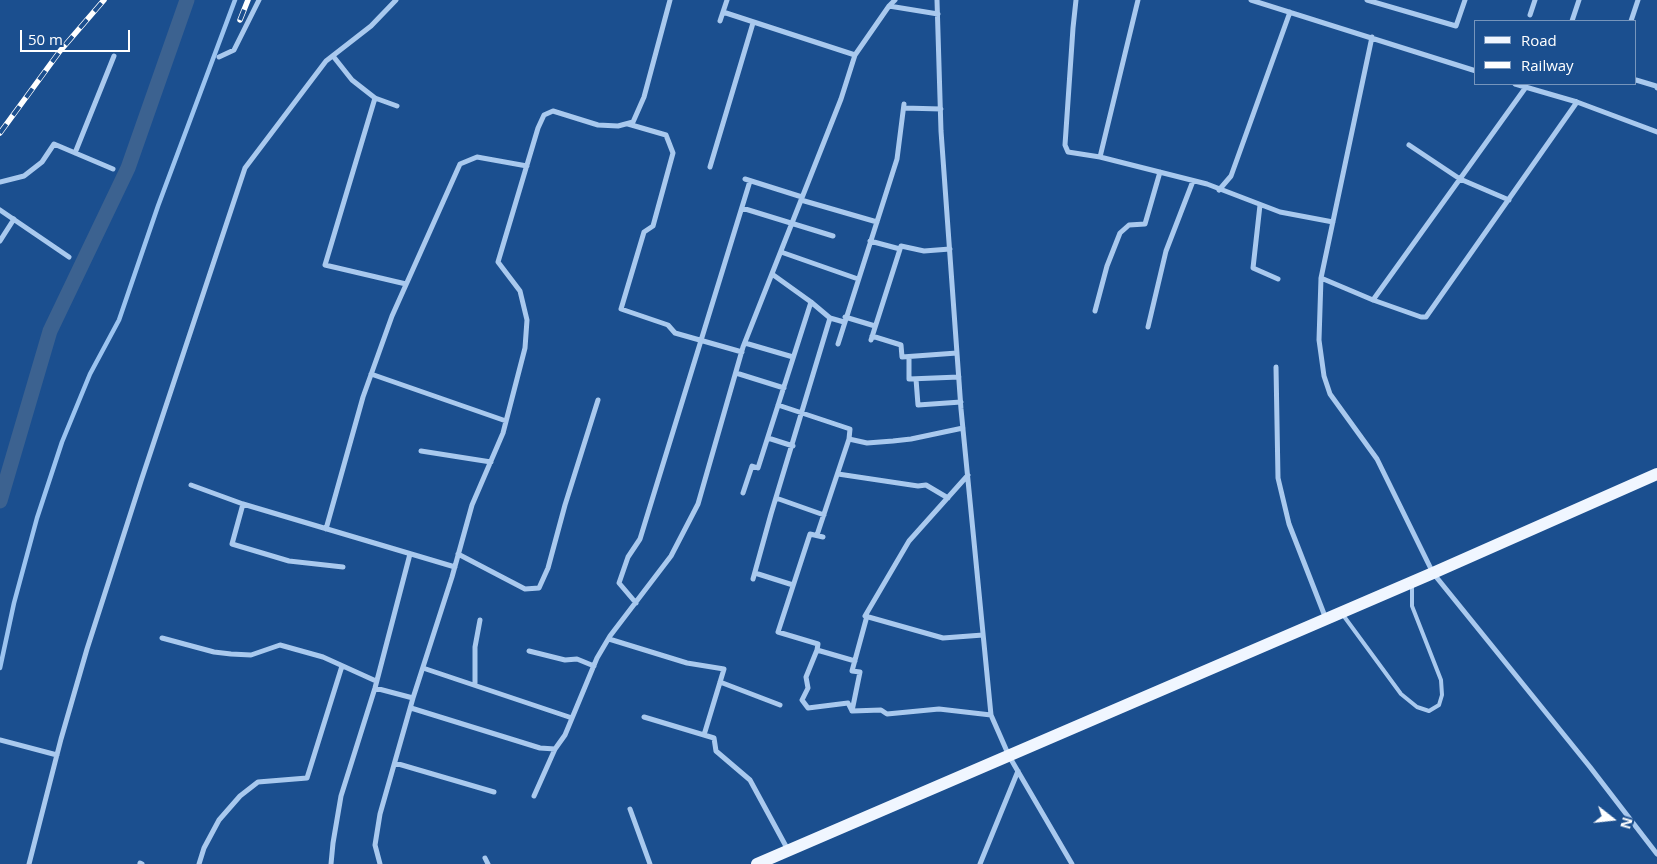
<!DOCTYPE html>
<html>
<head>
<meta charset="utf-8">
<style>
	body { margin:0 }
	#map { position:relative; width:1657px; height:864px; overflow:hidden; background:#1b4f8f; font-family:"Open Sans",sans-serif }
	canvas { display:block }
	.legend { position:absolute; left:1474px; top:20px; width:162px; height:65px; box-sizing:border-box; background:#1b4f8f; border:1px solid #7695bc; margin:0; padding:6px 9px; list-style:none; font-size:15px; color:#fff }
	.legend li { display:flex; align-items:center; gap:10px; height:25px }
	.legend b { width:25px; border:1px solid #7695bc }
	.north { position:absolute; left:1587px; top:794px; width:50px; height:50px; -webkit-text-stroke:4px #1b4f8f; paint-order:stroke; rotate:106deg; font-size:14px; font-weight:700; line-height:20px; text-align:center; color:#fff }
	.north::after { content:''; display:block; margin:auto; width:18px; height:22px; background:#fff; clip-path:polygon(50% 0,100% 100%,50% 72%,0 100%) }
	.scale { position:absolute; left:20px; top:30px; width:110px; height:22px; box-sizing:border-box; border:2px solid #fff; border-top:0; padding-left:6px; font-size:15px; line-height:18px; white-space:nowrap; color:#fff; -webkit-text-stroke:4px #1b4f8f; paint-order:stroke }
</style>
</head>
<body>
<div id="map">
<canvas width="1657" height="864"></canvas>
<ul class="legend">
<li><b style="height:6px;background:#f0f6ff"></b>Road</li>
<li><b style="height:6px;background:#fff"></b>Railway</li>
</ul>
<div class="north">N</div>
<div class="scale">50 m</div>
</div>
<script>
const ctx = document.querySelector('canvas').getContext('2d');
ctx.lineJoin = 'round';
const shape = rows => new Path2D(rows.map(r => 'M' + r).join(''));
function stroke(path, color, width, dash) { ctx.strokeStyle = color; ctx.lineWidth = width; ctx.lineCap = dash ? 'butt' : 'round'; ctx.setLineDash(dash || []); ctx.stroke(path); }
const stream = shape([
	[0,668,14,603,37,518,62,442,90,374,119,320,158,206,235,0]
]);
const canal = shape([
	[0,501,50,331,128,168,187,0]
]);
const service = shape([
	[1343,615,1401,694,1417,707,1429,711,1439,705,1442,695,1441,680,1412,606,1412,584]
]);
const minor = shape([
	[937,0,941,131,961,409,991,715,1009,756,1072,864],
	[1076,0,1073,28,1065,145,1068,152,1100,157,1207,184,1280,212,1333,222],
	[1251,0,1476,71],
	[1367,0,1456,26,1465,0],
	[889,6,938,14],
	[723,12,855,55],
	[1530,15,1535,0],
	[720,21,727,0],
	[1572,21,1579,0],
	[1631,21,1638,0],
	[1372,37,1321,278,1319,340,1324,376,1330,394,1377,459,1433,573,1590,767,1657,854],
	[333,56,352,80,375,98,397,106],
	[219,57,234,50,259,0],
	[1636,80,1656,86,1657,88],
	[1515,84,1577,102,1657,132],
	[375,98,325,265,406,284],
	[904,108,941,109],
	[628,124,666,135,673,153,653,226,644,232,621,309,668,325,675,333,742,352],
	[1409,145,1460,179,1509,200],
	[75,153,114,56],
	[1100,157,1138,0],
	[710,167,753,23],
	[745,179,802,197],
	[0,182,24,176,42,162,54,144,113,169],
	[1219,190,1231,176,1290,12],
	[801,200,877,222],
	[1260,205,1253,268,1278,279],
	[742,208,833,236],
	[0,210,69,257],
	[0,241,14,219],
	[870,241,900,249],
	[781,252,858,279],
	[772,274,811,302,830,318,844,322],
	[1321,278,1373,300,1421,317,1426,317,1577,102],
	[1373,300,1526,87],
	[1095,311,1107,266,1120,233,1129,225,1145,224,1160,172],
	[845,317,875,326],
	[1148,327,1166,251,1193,181],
	[872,336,901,345,902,357,957,353],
	[871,340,901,246,924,251,950,249],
	[745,343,793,357],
	[838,344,897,159,904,104],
	[909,357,909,379,959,377],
	[1276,367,1278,478,1289,524,1326,619],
	[736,373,784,388],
	[371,374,506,421],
	[916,379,918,405,961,402],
	[778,405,850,429,849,439,817,535],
	[768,438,793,446],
	[849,439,867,443,893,441,911,439,963,428],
	[421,451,491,462],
	[838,474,918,486,926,485,948,498],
	[968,475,909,541,865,616,943,638,983,635],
	[191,485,243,504,455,567],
	[743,493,752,466,758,468,811,302],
	[776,498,824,515],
	[243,504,232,544,289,561,343,567],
	[326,529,363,397,392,316,460,164,477,157,527,166],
	[823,537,810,534,778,632,818,644,817,650,855,661],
	[458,554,525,589,539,588,548,568,565,505,598,400],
	[755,573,793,585],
	[753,579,771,514,830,318],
	[636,603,619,583,628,557,640,539,750,181],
	[162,638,214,652,231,654,251,655,280,645,323,657,376,681],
	[609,639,687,663,724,669,704,735],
	[817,650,806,677,808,688,802,700,808,708,848,703,852,711,881,710,887,714,939,709,991,715],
	[529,651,565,660,577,659,594,666],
	[423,668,572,718],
	[720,682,780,705],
	[475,685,475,647,480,620],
	[375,688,413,698],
	[411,708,540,748,555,749,565,735,597,658,610,636,671,556,698,504,743,347,841,99,855,55,889,6,895,0],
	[852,711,860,672,852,671,867,616],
	[644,717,714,738,716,751,750,780,788,850],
	[0,740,57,755],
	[395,763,494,792],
	[534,796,555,749],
	[630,809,650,864],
	[485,858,488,864],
	[140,863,142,864],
	[29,864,61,739,87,649,141,481,245,168,326,61,371,26,396,0],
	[199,864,204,848,219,820,240,796,258,782,307,778,342,666],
	[331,864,333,843,341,796,375,688,410,554],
	[380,864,375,845,380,814,413,698,452,577,472,505,503,433,525,348,527,320,520,291,498,262,538,128,544,115,553,111,598,125,618,126,633,122,644,97,670,0],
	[980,864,1018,771]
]);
const primary = shape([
	[757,864,1433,573,1657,474]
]);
const rail = shape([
	[240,20,248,0],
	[0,133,60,51,104,0]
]);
stroke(stream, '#9cc4f0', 4.5);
stroke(canal, '#3c6290', 15);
stroke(service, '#a9c9ee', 4);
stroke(minor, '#a9c9ee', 5);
stroke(primary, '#f0f6ff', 12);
stroke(rail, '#fff', 5.5);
stroke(rail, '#1b4f8f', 4, [11]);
</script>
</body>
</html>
